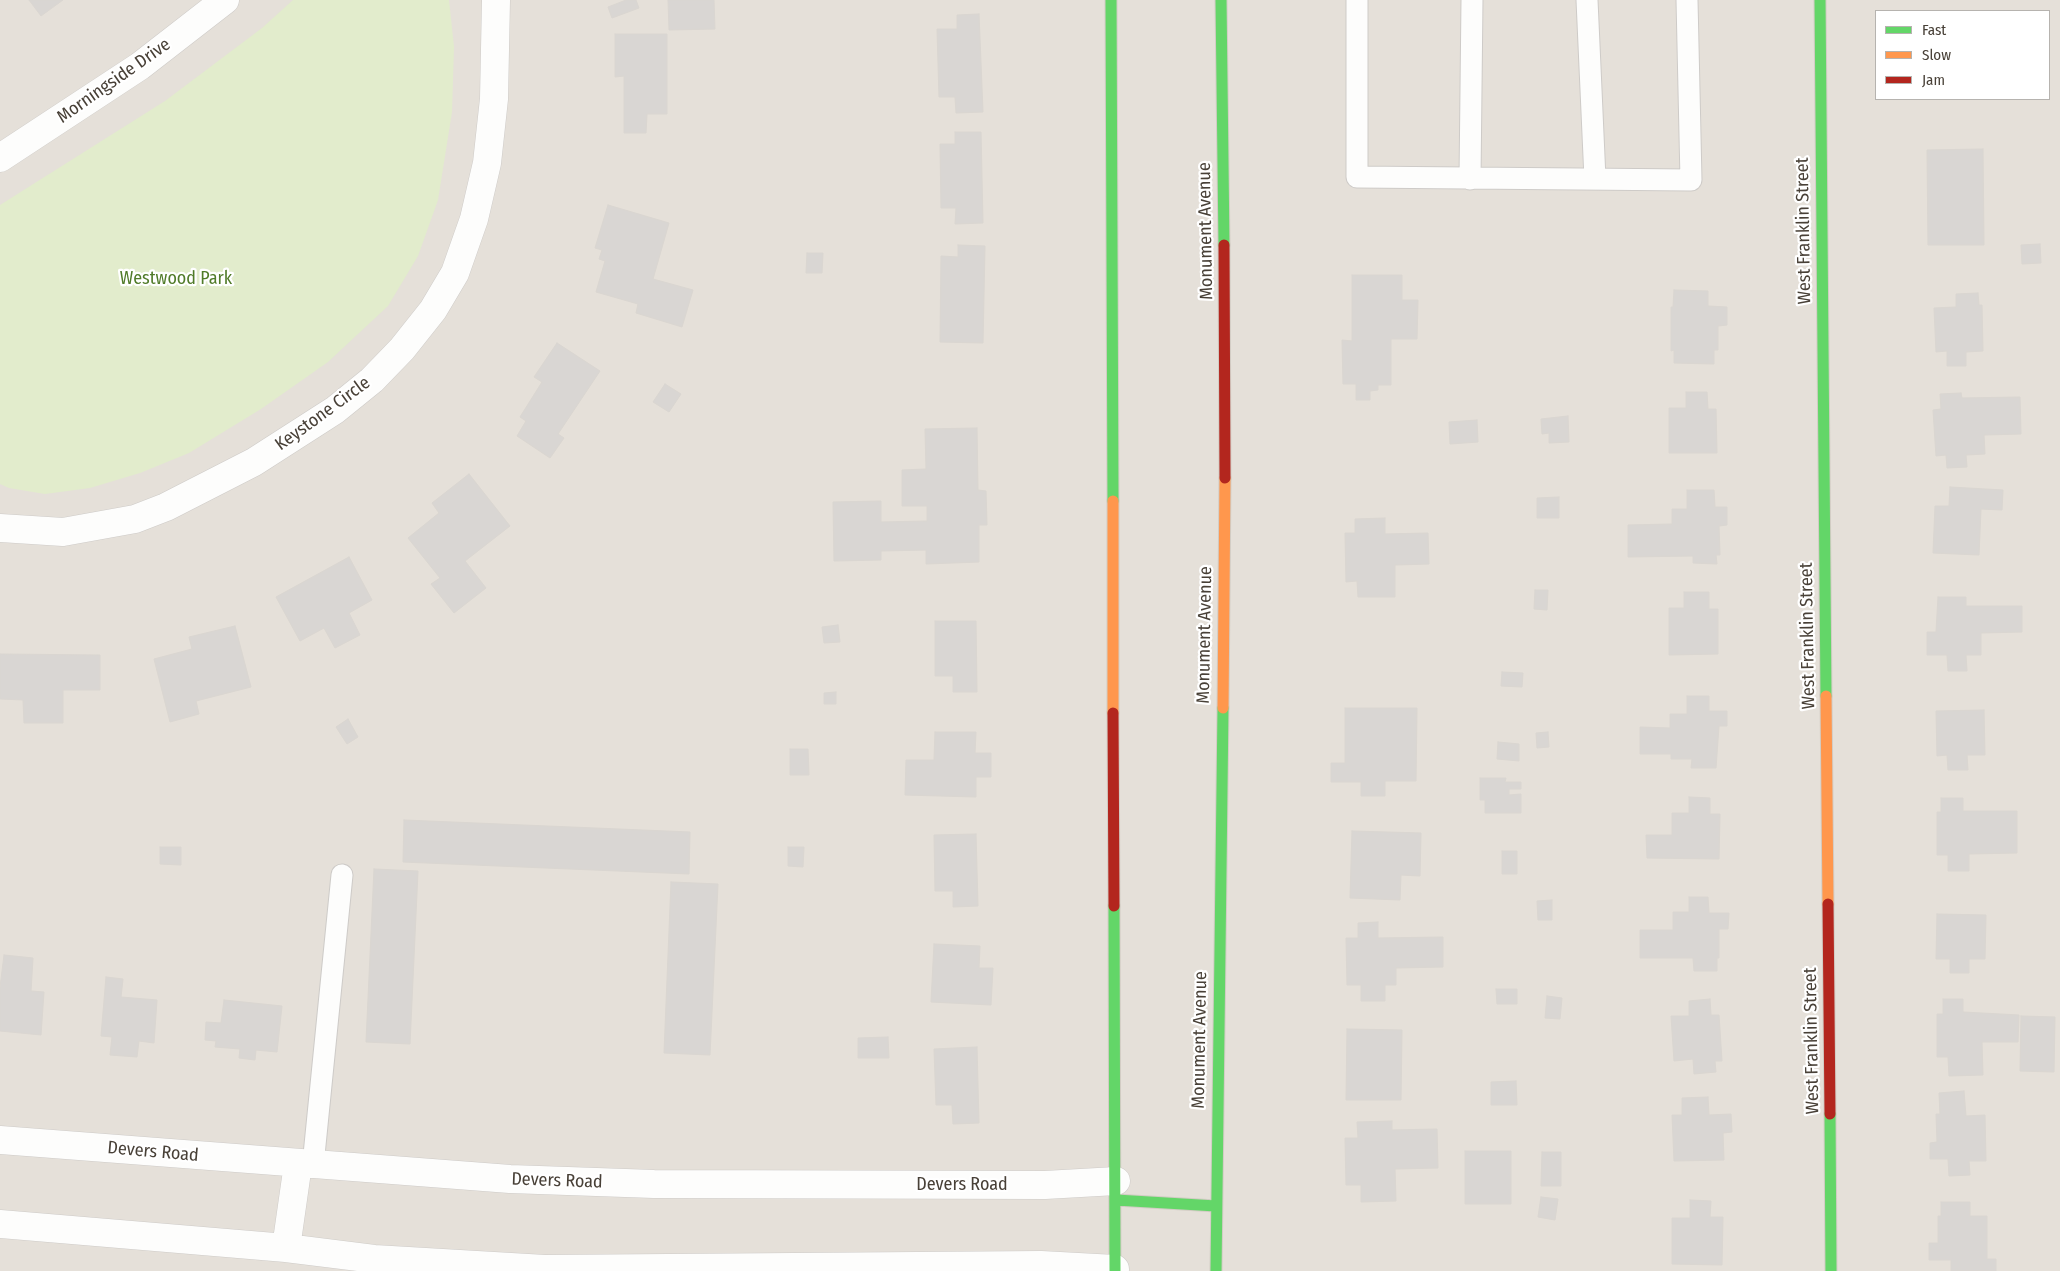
<!DOCTYPE html>
<html>
<head>
<meta charset="utf-8">
<style>
	body { margin:0 }
	#map { position:relative; width:2060px; height:1271px; overflow:hidden; background:#f1efec; font-family:"Fira Sans Condensed",sans-serif }
	canvas { display:block }
	.legend { position:absolute; left:1875px; top:10px; width:175px; height:90px; box-sizing:border-box; background:#fff; border:1px solid #b6b3af; margin:0; padding:6px 9px; list-style:none; font-size:15px; color:#484037 }
	.legend li { display:flex; align-items:center; gap:10px; height:25px }
	.legend b { width:25px; border:1px solid #b6b3af }
</style>
</head>
<body>
<div id="map">
<canvas width="2060" height="1271"></canvas>
<ul class="legend">
<li><b style="height:6px;background:#63d668"></b>Fast</li>
<li><b style="height:6px;background:#ff974d"></b>Slow</li>
<li><b style="height:6px;background:#b3261e"></b>Jam</li>
</ul>
</div>
<script>
const ctx = document.querySelector('canvas').getContext('2d');
ctx.lineJoin = 'round';
function paint(path, color) { ctx.fillStyle = color; ctx.fill(path, 'evenodd'); }
const shape = rows => new Path2D(rows.map(r => 'M' + r).join(''));
function stroke(path, color, width, dash) { ctx.strokeStyle = color; ctx.lineWidth = width; ctx.lineCap = dash ? 'butt' : 'round'; ctx.setLineDash(dash || []); ctx.stroke(path); }
function write(font, color, halo, rows, align = 'center') {
  ctx.font = font + ' "Fira Sans Condensed",sans-serif'; ctx.lineWidth = 4.5; ctx.setLineDash([]); ctx.textBaseline = 'middle'; ctx.strokeStyle = halo; ctx.fillStyle = color; for (const [text, x, y, turn = 0] of rows) {
    ctx.save(); ctx.translate(x, y); ctx.rotate((+turn || 0) * Math.PI / 180); ctx.textAlign = isNaN(turn) ? turn : align; if (halo) ctx.strokeText(text, 0, 0); ctx.fillText(text, 0, 0); ctx.restore();
  }
}
const residential = shape([
	[0,0,2060,0,2060,1271,0,1271],
	[1876,11,2049,11,2049,99,1876,99]
]);
const green = shape([
	[293,0,449,0,454,47,452,112,438,200,418,256,388,306,328,362,261,409,189,453,140,473,90,488,45,494,9,488,0,484,0,205,165,101,262,28]
]);
const building = shape([
	[29,0,63,0,41,16,29,0],
	[626,0,636,0,639,8,612,18,608,7,626,0],
	[668,0,714,0,715,29,669,30,668,0],
	[979,14,983,112,956,113,955,97,939,97,937,29,957,29,957,15,979,14],
	[615,34,667,34,667,114,647,114,646,133,624,133,624,76,615,77,615,34],
	[955,132,981,132,983,223,955,224,956,208,941,208,940,144,955,144,955,132],
	[1983,149,1984,245,1928,245,1927,150,1983,149],
	[608,205,669,223,653,279,693,290,682,327,636,313,638,304,596,292,605,261,599,259,602,250,595,248,608,205],
	[2040,244,2041,263,2022,264,2021,245,2040,244],
	[958,245,985,246,983,343,940,342,941,256,958,257,958,245],
	[807,253,823,253,822,273,806,273,807,253],
	[1352,275,1402,275,1402,300,1418,300,1417,339,1391,339,1391,385,1378,385,1378,390,1370,391,1370,400,1356,400,1356,384,1343,384,1342,340,1352,341,1352,275],
	[1674,290,1708,291,1708,306,1727,307,1727,325,1718,326,1718,350,1714,350,1714,364,1674,363,1674,350,1671,351,1671,307,1673,307,1674,290],
	[1978,293,1979,305,1982,305,1983,351,1966,352,1966,366,1947,366,1947,351,1936,352,1934,308,1956,307,1956,294,1978,293],
	[557,343,600,371,558,434,564,438,550,458,517,436,526,421,520,417,542,382,534,377,557,343],
	[665,384,681,394,669,412,653,402,665,384],
	[1686,392,1707,392,1708,409,1716,409,1717,453,1669,453,1669,408,1686,408,1686,392],
	[1961,393,1962,398,2020,397,2021,434,1984,435,1985,454,1966,455,1967,467,1947,468,1946,455,1936,456,1933,410,1941,409,1940,394,1961,393],
	[1568,416,1569,442,1549,443,1549,433,1542,434,1541,419,1568,416],
	[1477,420,1478,442,1450,444,1449,422,1477,420],
	[977,428,978,490,986,491,987,525,979,525,979,562,926,564,926,550,881,551,881,560,834,561,833,502,881,501,881,522,927,521,927,506,902,506,902,470,926,469,925,429,977,428],
	[469,474,510,526,465,561,486,588,454,613,431,584,440,578,408,538,439,513,432,503,469,474],
	[1950,487,2003,490,2002,510,1981,509,1979,555,1933,553,1935,506,1949,506,1950,487],
	[1687,490,1714,490,1715,507,1727,507,1727,525,1719,526,1720,555,1716,555,1717,564,1693,563,1693,556,1628,557,1628,525,1672,524,1672,509,1687,509,1687,490],
	[1559,497,1559,518,1537,518,1537,498,1559,497],
	[1385,518,1385,534,1428,533,1429,564,1395,565,1395,597,1358,597,1357,581,1346,582,1345,533,1355,533,1355,519,1385,518],
	[349,557,372,600,349,613,360,635,335,648,324,628,300,641,276,597,349,557],
	[1535,590,1548,590,1547,610,1534,609,1535,590],
	[1684,592,1709,592,1709,609,1718,609,1718,654,1669,655,1669,608,1684,608,1684,592],
	[1938,597,1966,597,1966,606,2022,606,2022,632,1981,633,1981,655,1966,655,1967,671,1948,671,1947,655,1927,655,1927,632,1936,632,1938,597],
	[935,621,976,621,977,692,953,692,953,676,935,676,935,621],
	[838,625,840,642,824,643,822,627,838,625],
	[235,626,251,687,196,701,199,714,170,722,154,659,192,649,189,637,235,626],
	[0,654,100,655,100,690,63,690,63,723,24,723,23,700,0,699,0,654],
	[1502,672,1523,673,1522,687,1501,686,1502,672],
	[836,692,836,704,824,704,824,693,836,692],
	[1687,696,1709,696,1709,711,1727,711,1727,726,1719,726,1716,768,1691,768,1692,759,1671,759,1671,754,1640,754,1640,727,1670,728,1670,714,1687,714,1687,696],
	[1345,708,1417,708,1416,781,1385,781,1385,796,1361,796,1361,782,1331,782,1331,763,1345,763,1345,708],
	[1984,710,1985,755,1967,755,1968,770,1948,770,1947,755,1937,756,1936,711,1984,710],
	[348,719,358,737,347,744,336,727,348,719],
	[935,732,976,732,975,753,991,753,991,777,976,777,976,797,905,795,906,760,934,760,935,732],
	[1548,732,1549,747,1537,748,1536,733,1548,732],
	[1498,742,1519,744,1519,761,1497,759,1498,742],
	[790,749,808,749,809,775,790,775,790,749],
	[1480,778,1506,778,1505,782,1521,782,1521,789,1509,789,1509,795,1521,794,1521,813,1485,813,1485,800,1480,800,1480,778],
	[1689,797,1710,798,1710,814,1720,814,1719,859,1647,858,1646,835,1672,835,1672,813,1689,813,1689,797],
	[1941,798,1963,798,1963,811,2017,811,2017,853,1969,854,1969,871,1948,871,1948,855,1937,855,1937,812,1941,812,1941,798],
	[404,820,690,832,689,874,403,862,404,820],
	[1352,831,1421,833,1420,876,1401,875,1400,900,1350,898,1352,831],
	[976,834,978,906,953,907,953,891,935,891,934,835,976,834],
	[160,847,181,847,181,865,160,864,160,847],
	[788,847,804,847,803,867,788,866,788,847],
	[1502,851,1517,851,1517,874,1502,874,1502,851],
	[374,869,418,871,410,1044,366,1042,374,869],
	[671,882,718,884,710,1055,664,1053,671,882],
	[1689,897,1708,897,1709,913,1729,913,1728,929,1719,929,1719,958,1717,958,1717,971,1694,971,1693,958,1640,958,1640,930,1673,930,1673,912,1689,912,1689,897],
	[1552,900,1552,920,1538,920,1537,901,1552,900],
	[1937,914,1986,915,1985,959,1969,959,1969,973,1950,973,1950,959,1936,959,1937,914],
	[1378,922,1378,938,1443,937,1443,967,1396,968,1396,985,1385,985,1385,1001,1361,1001,1361,985,1347,985,1346,938,1358,938,1358,923,1378,922],
	[934,944,980,946,979,968,993,968,991,1005,931,1002,934,944],
	[4,955,33,958,31,991,44,992,41,1035,0,1031,0,987,4,955],
	[106,977,123,979,121,997,157,1000,154,1043,139,1041,137,1057,110,1055,112,1037,101,1036,106,977],
	[1496,989,1517,989,1517,1004,1497,1004,1496,989],
	[1547,996,1562,998,1560,1019,1545,1018,1547,996],
	[1710,999,1711,1015,1719,1015,1722,1061,1715,1061,1716,1072,1694,1074,1693,1059,1674,1061,1671,1016,1689,1016,1689,1001,1710,999],
	[1943,999,1963,999,1963,1012,2019,1015,2018,1042,1982,1042,1983,1075,1949,1076,1948,1057,1937,1057,1937,1014,1943,1014,1943,999],
	[224,1000,282,1006,277,1052,256,1050,255,1060,239,1058,240,1049,215,1047,216,1041,205,1040,206,1022,221,1023,224,1000],
	[2021,1016,2055,1017,2054,1072,2020,1071,2021,1016],
	[1347,1029,1402,1030,1401,1100,1346,1100,1347,1029],
	[888,1037,889,1058,858,1058,858,1038,888,1037],
	[977,1047,979,1123,953,1124,952,1105,936,1105,934,1049,977,1047],
	[1516,1081,1517,1105,1491,1105,1491,1082,1516,1081],
	[1964,1091,1966,1116,1985,1115,1986,1161,1969,1161,1970,1175,1949,1176,1948,1159,1930,1159,1930,1143,1937,1142,1936,1114,1940,1114,1939,1093,1964,1091],
	[1708,1097,1709,1115,1731,1114,1732,1132,1723,1133,1724,1160,1674,1161,1672,1115,1682,1115,1682,1098,1708,1097],
	[1392,1121,1392,1130,1437,1129,1438,1168,1395,1169,1396,1201,1361,1202,1361,1185,1346,1185,1345,1138,1358,1138,1357,1122,1392,1121],
	[1465,1151,1511,1151,1511,1204,1465,1204,1465,1151],
	[1542,1152,1561,1152,1561,1186,1541,1186,1542,1152],
	[1541,1197,1558,1199,1555,1220,1538,1217,1541,1197],
	[1690,1200,1711,1201,1710,1217,1723,1217,1722,1265,1672,1264,1672,1218,1690,1218,1690,1200],
	[1941,1202,1970,1202,1970,1216,1987,1216,1987,1259,1996,1259,1996,1271,1951,1271,1951,1260,1929,1260,1929,1243,1938,1243,1938,1216,1941,1216,1941,1202]
]);
const lane = shape([
	[1357,0,1357,177,1691,180,1687,0],
	[1587,0,1595,179],
	[1470,179,1472,0],
	[313,1165,342,875]
]);
const street = shape([
	[0,158,140,66,225,0],
	[0,528,63,532,135,519,166,507,254,462,335,410,372,380,402,349,433,310,455,273,474,219,487,163,494,99,496,0],
	[0,1140,510,1179,654,1184,1045,1185,1116,1181],
	[0,1224,286,1248,374,1259,545,1269,1041,1265,1115,1269],
	[286,1248,298,1164]
]);
const fast = shape([
	[1111,0,1113,501],
	[1221,0,1224,245],
	[1820,0,1826,696],
	[1114,906,1115,1271],
	[1830,1114,1831,1271],
	[1116,1200,1216,1206],
	[1216,1271,1223,708]
]);
const slow = shape([
	[1113,501,1113,713],
	[1826,696,1828,904],
	[1223,708,1225,478]
]);
const jam = shape([
	[1224,245,1225,478],
	[1113,713,1114,906],
	[1828,904,1830,1114]
]);
const streetNames = [
	["Morningside Drive",114,81,-35],
	["Monument Avenue",1206,231,-91],
	["West Franklin Street",1804,231,-91],
	["Keystone Circle",323,414,-36],
	["Monument Avenue",1205,635,-89],
	["West Franklin Street",1808,636,-91],
	["Monument Avenue",1200,1040,-89],
	["West Franklin Street",1812,1041,-91],
	["Devers Road",153,1152,5],
	["Devers Road",557,1181,2],
	["Devers Road",962,1185]
];
const parkNames = [
	["Westwood Park",176,279]
];
paint(residential, '#e5e0d9');
paint(green, '#e2eccc');
paint(building, '#d9d6d3');
stroke(building, '#dad6d1', 1);
stroke(lane, '#cecbc8', 23);
stroke(street, '#cecbc8', 29);
stroke(fast, '#d2ccc4', 13);
stroke(slow, '#d2ccc4', 13);
stroke(jam, '#d2ccc4', 13);
stroke(lane, '#fdfdfc', 21);
stroke(street, '#fdfdfc', 28);
stroke(fast, '#63d668', 11);
stroke(slow, '#ff974d', 11);
stroke(jam, '#b3261e', 11);
write('18px', '#484037', '#fff', streetNames);
write('18px', '#507b29', '#fff', parkNames);
</script>
</body>
</html>
